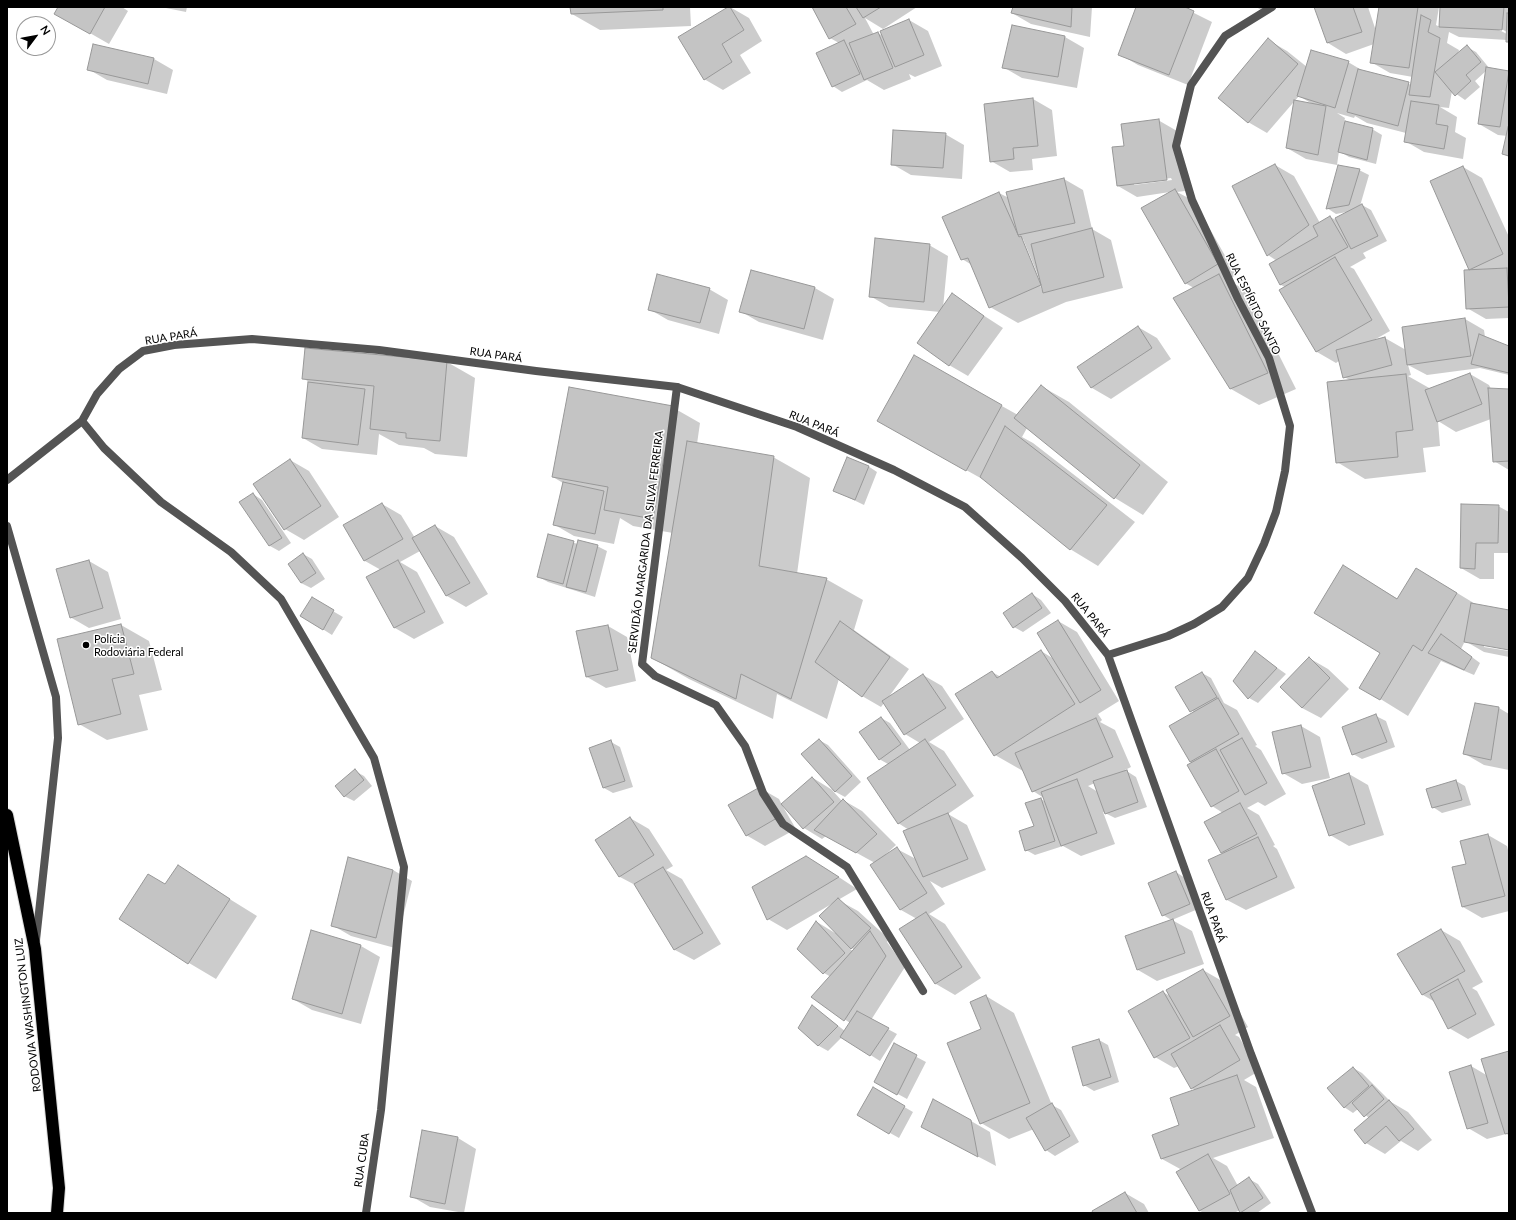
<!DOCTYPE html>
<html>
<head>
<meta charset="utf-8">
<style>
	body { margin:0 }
	#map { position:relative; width:1516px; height:1220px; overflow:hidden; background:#fff; font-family:Lato,sans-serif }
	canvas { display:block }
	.frame { position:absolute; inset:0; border:8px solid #000; pointer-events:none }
	.north { position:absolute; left:16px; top:16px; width:40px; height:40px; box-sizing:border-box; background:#fff; border:1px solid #999; border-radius:50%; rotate:58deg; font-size:11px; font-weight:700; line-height:16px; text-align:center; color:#000 }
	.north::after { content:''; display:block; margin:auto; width:14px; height:18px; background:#000; clip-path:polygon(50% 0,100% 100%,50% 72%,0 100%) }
</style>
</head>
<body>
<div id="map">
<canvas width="1516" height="1220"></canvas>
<div class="frame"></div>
<div class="north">N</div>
</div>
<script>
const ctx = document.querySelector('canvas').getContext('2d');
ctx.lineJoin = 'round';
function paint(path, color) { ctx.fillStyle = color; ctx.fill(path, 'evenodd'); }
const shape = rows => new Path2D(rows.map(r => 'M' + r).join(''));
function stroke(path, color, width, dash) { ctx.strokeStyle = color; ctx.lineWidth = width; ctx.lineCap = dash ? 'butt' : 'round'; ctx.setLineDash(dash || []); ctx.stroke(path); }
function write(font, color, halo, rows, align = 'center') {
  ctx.font = font + ' Lato,sans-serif'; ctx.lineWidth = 3; ctx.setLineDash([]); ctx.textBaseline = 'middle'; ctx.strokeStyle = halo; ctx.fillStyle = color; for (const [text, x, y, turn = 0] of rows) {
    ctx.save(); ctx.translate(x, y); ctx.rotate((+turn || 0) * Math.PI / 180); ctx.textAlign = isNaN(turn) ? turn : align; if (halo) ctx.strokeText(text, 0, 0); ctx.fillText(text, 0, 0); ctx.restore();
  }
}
const shadow = shape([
	[59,7,122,7,128,11,109,44,55,13],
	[161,7,187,7,186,12],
	[571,7,690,7,691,26,600,30,572,14],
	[730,7,749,18,762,41,740,55,751,73,723,90,704,79],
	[813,7,917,7,883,29,865,18,874,35,878,33,883,36,909,20,928,31,942,66,915,77,909,74,911,79,884,90,867,80,842,92,833,86,839,43,830,38],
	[1014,7,1092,7,1090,37,1031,24,1012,13],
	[1137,7,1182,7,1212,22,1188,85,1138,65,1119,54],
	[1256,7,1275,7,1265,12],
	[1315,7,1368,7,1376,31,1380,7,1439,7,1436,25,1440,27,1441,7,1509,7,1509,42,1507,40,1459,37,1449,32,1447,43,1459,50,1458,54,1467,47,1476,52,1490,69,1509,72,1509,157,1503,154,1508,136,1498,135,1479,124,1486,71,1475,81,1480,87,1465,100,1452,91,1449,108,1440,107,1457,117,1455,132,1466,138,1463,159,1424,152,1405,141,1406,133,1367,123,1355,116,1354,118,1337,113,1345,118,1344,122,1372,129,1382,135,1376,164,1349,157,1339,151,1337,165,1306,159,1287,148,1314,105,1299,96,1267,133,1248,122,1268,40,1287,51,1307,67,1348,62,1365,72,1412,85,1413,77,1390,73,1371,62,1374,44,1346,54,1328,43],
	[1498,27,1507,32,1507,34,1497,29],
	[1065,37,1084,48,1077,88,1022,78,1003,67],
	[94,45,154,59,173,70,167,94,107,80,88,69],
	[1033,99,1052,110,1057,156,1032,159,1033,170,1010,172,991,161],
	[1158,120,1177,131,1185,191,1177,192,1194,201,1236,275,1228,280,1247,291,1296,389,1259,405,1231,389,1194,288,1185,283,1170,192,1137,197,1118,186,1125,146],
	[1171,178,1172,180,1134,185,1134,183],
	[945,134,964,145,962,179,911,175,892,164],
	[1275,165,1294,176,1320,223,1330,217,1338,221,1347,212,1336,214,1327,208,1359,170,1369,175,1360,206,1362,205,1371,210,1387,241,1363,253,1366,258,1350,267,1354,269,1390,331,1374,340,1385,338,1406,350,1465,319,1484,330,1485,337,1509,347,1509,375,1480,368,1427,375,1408,365,1411,375,1408,376,1431,389,1470,374,1489,385,1491,389,1509,390,1509,470,1494,461,1491,419,1456,432,1438,421,1440,446,1423,448,1426,472,1365,479,1337,462,1350,380,1344,377,1340,360,1336,363,1317,352,1281,290,1285,287,1281,285,1270,265,1277,261,1268,255],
	[1463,167,1482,178,1509,237,1509,320,1509,318,1486,319,1467,308,1471,270,1431,181],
	[1064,179,1083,190,1092,229,1111,240,1123,288,1066,302,1018,323,990,307,972,265,962,259,999,193,1009,198],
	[1021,239,1023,239,1044,290,1042,290],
	[929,245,948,256,943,308,952,295,1003,328,968,376,949,365,940,312,889,307,870,296],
	[751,271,815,288,834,299,823,340,759,322,740,311],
	[709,289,728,300,719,334,668,320,649,309],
	[1138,327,1157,338,1171,359,1111,399,1092,388,1078,367],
	[914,357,1018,415,1041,386,1069,402,1168,482,1143,515,1115,498,1027,428,1022,437,1033,443,1135,522,1098,566,1070,549,993,485,907,437],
	[447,362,475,378,467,457,435,454,424,448,399,445,379,434,377,455,322,449,303,438,309,382,303,378],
	[672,407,700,423,697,444,773,457,810,478,797,574,826,579,863,600,854,630,909,669,888,698,923,675,942,686,964,719,929,742,944,751,974,796,948,814,967,825,986,870,942,888,930,881,945,904,929,914,945,924,981,978,955,995,936,984,900,929,917,919,901,910,871,865,875,863,826,836,822,839,804,828,782,805,796,829,765,846,746,835,760,788,779,799,782,805,813,778,834,791,819,740,828,745,861,782,845,797,832,790,842,801,843,800,862,811,896,845,884,856,897,849,916,859,909,830,898,823,888,764,879,759,881,718,890,723,910,750,920,743,905,734,884,703,881,707,862,696,839,679,827,719,777,694,773,719,689,679,652,658,673,533,633,526,620,518,614,544,574,536,555,525,563,483,553,477],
	[290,460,309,471,339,517,304,540,285,529],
	[868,466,877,472,864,505,835,491],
	[253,494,262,500,291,543,279,551,270,546,241,503],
	[382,504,401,515,415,538,435,526,454,537,488,594,466,607,447,596,420,551,400,562,417,572,444,623,414,639,395,628,368,577,381,570,365,561,344,526],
	[1498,506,1509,512,1509,553,1494,553,1494,579,1480,579,1461,568],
	[549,536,578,544,597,546,607,551,595,597,548,582,539,577],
	[303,554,312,559,325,579,311,588,301,583],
	[89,561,108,572,121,619,89,628,70,617],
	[1371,583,1398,599,1444,585,1477,605,1509,611,1509,649,1484,645,1484,647,1509,651,1509,657,1484,652,1465,641,1461,649,1480,663,1474,675,1441,661,1408,716,1361,687,1381,652],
	[1032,594,1041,600,1051,613,1023,632,1014,627],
	[312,599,343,617,332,635,302,616],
	[1058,621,1077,632,1119,701,1098,714,1102,720,1100,722,1115,730,1131,767,1125,770,1136,777,1147,807,1115,818,1103,812,1115,844,1081,856,1063,846,1035,855,1026,850,1035,827,1041,799,1046,802,1044,798,1033,791,1023,771,995,755,992,672,1001,677,1041,651,1054,659],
	[1095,783,1098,792,1088,786],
	[121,625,149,641,162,690,139,695,148,730,107,740,79,724],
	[608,626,627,637,636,681,606,688,587,677,577,632],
	[1255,652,1286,674,1258,703,1249,698,1234,681],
	[1309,658,1328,669,1349,689,1321,718,1302,708],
	[1202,673,1211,678,1224,703,1237,710,1257,745,1255,746,1261,750,1286,794,1265,806,1258,802,1247,808,1259,815,1275,845,1273,846,1277,849,1295,888,1246,910,1227,900,1209,861,1225,854,1222,852,1223,813,1212,806,1193,763,1190,762,1194,713,1177,688],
	[1476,704,1499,708,1509,714,1509,770,1484,765,1465,754],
	[1376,716,1386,721,1395,747,1362,759,1353,754],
	[1301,726,1320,737,1330,778,1302,784,1283,773],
	[611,742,620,747,633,787,613,793,604,788,591,748],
	[355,771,364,776,372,786,354,801,344,796],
	[1349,774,1368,785,1384,835,1349,846,1330,835],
	[1456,781,1465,786,1471,805,1442,813,1433,807],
	[630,818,649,829,673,866,666,870,682,879,721,944,694,960,675,950,637,886,620,877,596,840],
	[1488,835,1507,846,1509,854,1509,911,1482,918,1463,907,1467,864],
	[178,867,257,916,216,979,189,963,165,885],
	[825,868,857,889,838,900,858,911,889,939,887,942,905,967,871,1020,897,1034,880,1061,842,1037,828,1051,819,1046,799,1028,812,1006,845,1031,850,1023,813,997,831,977,824,973,817,922,835,933,835,902,787,930,768,919],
	[848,946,855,950,853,952],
	[393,870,412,881,395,948,351,936,332,925],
	[1176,872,1185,878,1198,909,1172,920,1192,931,1204,964,1157,981,1138,970,1173,921,1163,915],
	[1441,930,1460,941,1483,982,1472,988,1477,991,1495,1025,1468,1039,1449,1028,1435,1002,1423,995,1399,954],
	[312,932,361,946,380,957,361,1024,312,1010,293,999],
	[1203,970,1222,981,1248,1027,1235,1035,1239,1037,1259,1071,1244,1080,1256,1087,1274,1138,1213,1158,1227,1166,1238,1186,1249,1179,1258,1184,1271,1203,1257,1213,1241,1213,1240,1210,1234,1213,1204,1213,1200,1211,1178,1173,1182,1170,1162,1159,1180,1126,1195,1090,1192,1088,1179,1066,1174,1068,1155,1057,1129,1012,1163,992,1170,996],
	[986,996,1014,1013,1052,1105,1061,1110,1079,1142,1055,1156,1046,1150,1034,1129,1009,1139,981,1123,982,1029],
	[1099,1040,1108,1045,1119,1082,1094,1091,1084,1085],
	[894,1045,926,1062,907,1099,885,1087],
	[1509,1052,1509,1135,1506,1134,1487,1139,1468,1128,1471,1066,1488,1076],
	[1353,1068,1362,1073,1391,1102,1408,1112,1432,1140,1418,1151,1401,1141,1385,1154,1366,1143,1369,1118,1358,1109,1353,1113,1344,1107],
	[873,1089,913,1112,899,1138,858,1115],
	[971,1121,990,1132,996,1166,922,1127],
	[458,1138,476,1149,464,1213,430,1207,411,1196],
	[1125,1193,1144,1204,1149,1213,1094,1213]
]);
const building = shape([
	[58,7,105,7,90,34,54,14,58,7],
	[570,7,663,7,663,10,571,14,570,7],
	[728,7,730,7,744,30,722,44,732,62,704,80,678,37,728,7],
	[812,7,846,7,856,24,829,39,812,7],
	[856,7,881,7,863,18,856,7],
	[1013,7,1072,7,1071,27,1011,13,1013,7],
	[1136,7,1185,7,1194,11,1169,75,1118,55,1136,7],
	[1314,7,1353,7,1362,32,1327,43,1314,7],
	[1379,7,1418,7,1409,68,1370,63,1379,7],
	[1440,7,1504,7,1502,30,1439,27,1440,7],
	[1507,13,1509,13,1509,42,1506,42,1507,13],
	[1421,15,1431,20,1428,32,1440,38,1430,97,1409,95,1421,15],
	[909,19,924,55,895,67,880,31,909,19],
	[1012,25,1065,36,1058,77,1002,68,1012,25],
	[878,32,893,68,864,80,849,43,878,32],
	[1268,38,1298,64,1248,123,1218,98,1268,38],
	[844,40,860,74,832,87,816,53,844,40],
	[93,44,154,58,148,84,87,70,93,44],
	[1467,45,1481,62,1466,75,1471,81,1455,96,1435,72,1467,45],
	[1311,50,1349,61,1335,108,1297,96,1311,50],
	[1486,67,1509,71,1500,127,1478,124,1486,67],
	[1358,69,1409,82,1398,126,1347,112,1358,69],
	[1033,98,1038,146,1013,148,1014,159,990,162,984,104,1033,98],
	[1294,100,1326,106,1318,155,1286,148,1294,100],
	[1411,101,1439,105,1436,124,1448,126,1444,149,1404,142,1411,101],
	[1159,119,1167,180,1117,186,1112,147,1124,146,1121,124,1159,119],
	[1345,121,1373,128,1367,160,1338,152,1345,121],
	[1508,127,1509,128,1509,156,1502,154,1508,127],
	[893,130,946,133,943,168,891,165,893,130],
	[1275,164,1309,225,1267,256,1232,186,1275,164],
	[1338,165,1360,169,1349,205,1326,209,1338,165],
	[1463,166,1503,254,1469,270,1430,181,1463,166],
	[1064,178,1075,223,1018,235,1006,192,1064,178],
	[1175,189,1218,264,1185,284,1141,208,1175,189],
	[999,192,1019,237,1021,236,1041,285,989,308,968,258,961,260,942,217,999,192],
	[1362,204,1378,236,1351,249,1335,218,1362,204],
	[1330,216,1348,247,1280,285,1269,264,1318,236,1313,226,1330,216],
	[1092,228,1104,277,1043,293,1031,244,1092,228],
	[875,238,930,244,924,302,869,297,875,238],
	[1335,257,1372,320,1316,352,1279,290,1335,257],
	[1507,268,1509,307,1466,309,1464,270,1507,268],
	[751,270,815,287,804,329,739,312,751,270],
	[657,274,710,288,700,323,648,310,657,274],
	[1219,274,1268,373,1230,389,1173,298,1219,274],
	[952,293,984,316,949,366,917,343,952,293],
	[1465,318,1471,356,1407,365,1402,327,1465,318],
	[1138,326,1152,348,1091,388,1077,367,1138,326],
	[1479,334,1509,346,1509,373,1471,364,1479,334],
	[1385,337,1392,365,1343,378,1336,350,1385,337],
	[305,348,447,361,440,441,406,438,406,433,370,429,374,386,302,379,305,348],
	[914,355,1002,405,966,471,877,421,914,355],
	[1470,373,1482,404,1437,422,1425,390,1470,373],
	[1406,374,1413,430,1396,432,1398,457,1336,463,1327,382,1406,374],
	[308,382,365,389,358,445,302,438,308,382],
	[1041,385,1140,465,1114,499,1014,418,1041,385],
	[569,387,673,406,653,519,604,510,608,487,552,477,569,387],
	[1488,388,1509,389,1509,461,1493,462,1488,388],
	[1005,426,1107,505,1070,550,980,477,1005,426],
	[687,441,774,456,759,566,827,578,791,699,741,674,736,699,651,658,687,441],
	[847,457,869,466,855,500,833,491,847,457],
	[290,459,321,506,284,530,253,484,290,459],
	[563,482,604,491,595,534,553,525,563,482],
	[253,493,282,538,269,546,239,502,253,493],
	[382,503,403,539,364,561,343,525,382,503],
	[1461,504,1499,505,1498,543,1476,543,1475,569,1460,568,1461,504],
	[435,525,470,583,446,596,412,538,435,525],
	[548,534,574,541,563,584,537,577,548,534],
	[578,540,598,545,586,592,566,587,578,540],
	[303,553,316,573,301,583,288,564,303,553],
	[89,560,103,608,70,618,56,569,89,560],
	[398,560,425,612,394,628,366,577,398,560],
	[1343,565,1397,599,1416,568,1457,593,1422,651,1413,645,1380,700,1359,688,1380,653,1314,613,1343,565],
	[1032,593,1042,608,1013,628,1003,613,1032,593],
	[312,597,334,610,323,630,300,616,312,597],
	[1471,603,1509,610,1509,650,1464,642,1471,603],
	[1058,620,1101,690,1080,703,1037,633,1058,620],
	[840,621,890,657,862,697,815,662,840,621],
	[121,624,134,674,112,679,121,714,78,725,57,639,121,624],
	[608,625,618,670,586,677,576,631,608,625],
	[1441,634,1472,657,1464,670,1428,653,1441,634],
	[1041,650,1075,704,994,756,955,694,992,671,997,678,1041,650],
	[1255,651,1277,668,1248,699,1233,681,1255,651],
	[1309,657,1330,678,1302,708,1280,687,1309,657],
	[1202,672,1217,697,1190,712,1175,687,1202,672],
	[923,674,946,708,904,735,882,701,923,674],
	[1218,698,1239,734,1190,762,1169,726,1218,698],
	[1475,703,1499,707,1491,760,1463,754,1475,703],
	[1376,714,1387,742,1352,755,1342,727,1376,714],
	[881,717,901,744,879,760,859,732,881,717],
	[1096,718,1113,757,1032,792,1015,753,1096,718],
	[1301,725,1311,767,1282,774,1272,732,1301,725],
	[1242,738,1267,783,1245,795,1220,750,1242,738],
	[819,739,852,776,835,792,801,754,819,739],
	[925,739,956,785,898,824,867,778,925,739],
	[611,740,625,781,603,788,589,748,611,740],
	[1216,749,1239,791,1211,807,1187,765,1216,749],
	[355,769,364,780,344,797,335,786,355,769],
	[1127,770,1138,802,1105,814,1093,781,1127,770],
	[1349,773,1365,824,1329,836,1312,786,1349,773],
	[812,777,834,802,803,829,781,804,812,777],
	[1077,779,1097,833,1061,846,1041,792,1077,779],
	[1456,780,1462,800,1432,808,1426,789,1456,780],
	[760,787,777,818,746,836,728,805,760,787],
	[1041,798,1055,841,1025,851,1019,831,1034,826,1025,803,1041,798],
	[843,799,877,834,856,853,814,830,843,799],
	[1240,803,1257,834,1221,853,1204,822,1240,803],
	[948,813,968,859,923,877,903,831,948,813],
	[630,817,654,855,619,877,595,840,630,817],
	[1488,834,1505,896,1462,907,1452,867,1466,864,1460,841,1488,834],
	[1258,837,1277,877,1226,900,1208,860,1258,837],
	[897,847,927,893,900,910,870,865,897,847],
	[806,856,839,877,767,920,752,887,806,856],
	[348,857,393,870,376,938,331,926,348,857],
	[178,865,230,899,188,964,119,919,148,874,165,884,178,865],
	[663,867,703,933,674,950,634,884,663,867],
	[1176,871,1190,904,1162,916,1148,883,1176,871],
	[838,898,871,928,851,949,819,916,838,898],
	[926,912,962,967,935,984,899,929,926,912],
	[1173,919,1185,953,1137,970,1125,936,1173,919],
	[816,921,845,953,823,974,797,949,816,921],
	[1441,929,1465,971,1422,995,1397,954,1441,929],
	[311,930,361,945,342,1014,292,999,311,930],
	[870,931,886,956,844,1021,811,997,870,931],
	[1203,969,1230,1016,1193,1037,1166,990,1203,969],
	[1458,979,1476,1014,1448,1029,1430,994,1458,979],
	[1163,991,1190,1038,1154,1058,1128,1011,1163,991],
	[986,995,1030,1103,980,1124,947,1043,981,1029,970,1002,986,995],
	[812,1005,838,1026,818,1046,798,1028,812,1005],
	[857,1011,889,1028,870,1056,840,1037,857,1011],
	[1220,1025,1240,1060,1191,1089,1171,1054,1220,1025],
	[1099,1039,1111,1077,1083,1086,1072,1047,1099,1039],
	[894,1043,917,1055,897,1095,874,1082,894,1043],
	[1509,1051,1509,1133,1505,1134,1481,1059,1509,1051],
	[1471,1065,1488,1123,1467,1129,1449,1072,1471,1065],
	[1353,1067,1369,1086,1344,1108,1327,1088,1353,1067],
	[1237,1075,1255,1127,1161,1159,1152,1135,1179,1125,1170,1098,1237,1075],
	[1372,1085,1384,1099,1364,1117,1352,1103,1372,1085],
	[873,1087,905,1106,889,1134,857,1115,873,1087],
	[933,1099,971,1120,978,1157,921,1127,933,1099],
	[1389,1100,1414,1129,1399,1141,1386,1126,1365,1144,1354,1130,1389,1100],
	[1052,1103,1070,1136,1045,1151,1026,1118,1052,1103],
	[422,1130,458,1137,445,1204,410,1197,422,1130],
	[1208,1154,1230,1194,1199,1211,1176,1172,1208,1154],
	[1249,1177,1263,1198,1240,1213,1230,1190,1249,1177],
	[1125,1192,1137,1213,1093,1213,1092,1211,1125,1192]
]);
const service = shape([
	[677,387,642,664,655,676,716,705,745,746,763,793,783,824,847,867,923,991],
	[7,526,56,697,58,738,36,940]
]);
const minor = shape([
	[7,480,82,421],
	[1108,655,1168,636,1194,624,1222,607,1248,578,1264,544,1276,512,1285,471,1290,426,1269,358,1238,299,1192,200,1176,146,1191,85,1225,36,1272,7],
	[366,1213,381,1110,404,867,374,758,281,599,231,552,161,502,104,448,82,421,97,394,119,369,143,351,174,345,252,339,379,350,536,371,677,387,797,427,894,470,965,507,1022,558,1065,601,1108,655,1251,1054,1312,1213]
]);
const motorway = shape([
	[7,815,35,949,59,1188,57,1213]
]);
const markers = [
	[86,645,4,"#000"]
];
const streetNames = [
	["RUA ESPÍRITO SANTO",1253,304,64],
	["RUA PARÁ",171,337,-9],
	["RUA PARÁ",496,355,8],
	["RUA PARÁ",814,424,22],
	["SERVIDÃO MARGARIDA DA SILVA FERREIRA",646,542,-83],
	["RUA PARÁ",1090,615,51],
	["RUA PARÁ",1213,917,70],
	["RODOVIA WASHINGTON LUIZ",28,1015,-97],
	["RUA CUBA",362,1160,-82]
];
const poiNames = [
	["Polícia",94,639],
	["Rodoviária Federal",94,652]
];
paint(shadow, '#0003');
paint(building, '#c4c4c4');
stroke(building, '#989898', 1);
stroke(motorway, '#dbdbdb', 14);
stroke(service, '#545454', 8);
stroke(minor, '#545454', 8);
stroke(motorway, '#000', 12);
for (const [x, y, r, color] of markers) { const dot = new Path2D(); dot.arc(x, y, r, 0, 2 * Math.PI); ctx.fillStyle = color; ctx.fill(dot); stroke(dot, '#fff', 1.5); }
write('11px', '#000', '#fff', streetNames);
write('11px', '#000', '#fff', poiNames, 'left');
</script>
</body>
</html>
